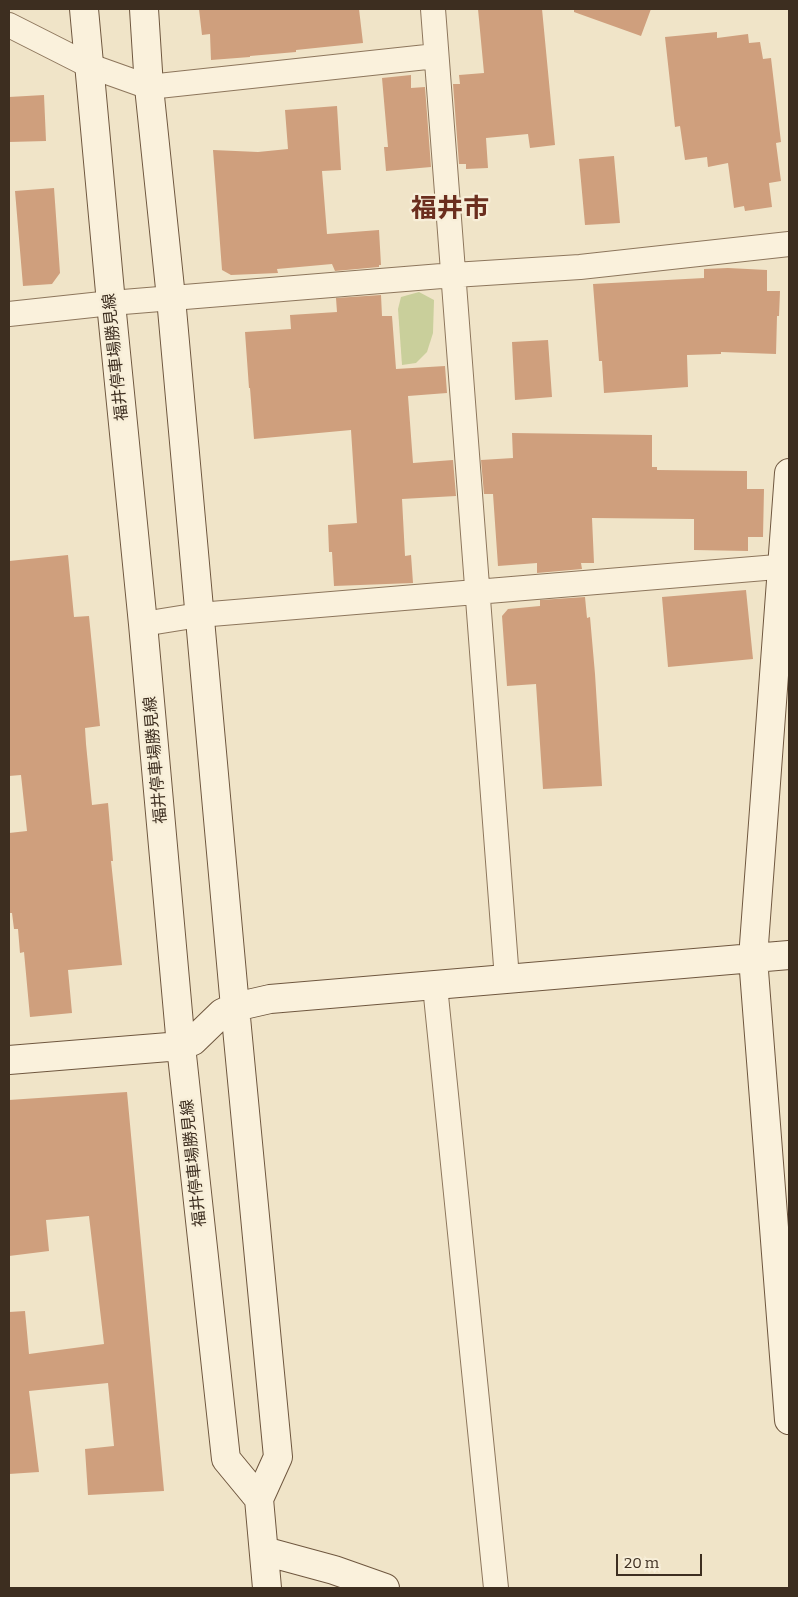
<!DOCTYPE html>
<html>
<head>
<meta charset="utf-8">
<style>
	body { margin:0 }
	#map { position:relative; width:798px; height:1597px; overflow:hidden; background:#f0e4c8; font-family:Bitter,serif }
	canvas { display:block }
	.frame { position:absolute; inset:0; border:10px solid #3d2e20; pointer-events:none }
	.scale { position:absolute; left:616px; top:1554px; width:86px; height:22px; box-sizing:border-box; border:2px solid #3d2e20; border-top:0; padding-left:6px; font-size:15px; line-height:18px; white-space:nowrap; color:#3d2e20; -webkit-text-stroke:4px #f7eed8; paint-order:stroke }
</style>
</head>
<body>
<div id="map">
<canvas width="798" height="1597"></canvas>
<div class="frame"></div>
<div class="scale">20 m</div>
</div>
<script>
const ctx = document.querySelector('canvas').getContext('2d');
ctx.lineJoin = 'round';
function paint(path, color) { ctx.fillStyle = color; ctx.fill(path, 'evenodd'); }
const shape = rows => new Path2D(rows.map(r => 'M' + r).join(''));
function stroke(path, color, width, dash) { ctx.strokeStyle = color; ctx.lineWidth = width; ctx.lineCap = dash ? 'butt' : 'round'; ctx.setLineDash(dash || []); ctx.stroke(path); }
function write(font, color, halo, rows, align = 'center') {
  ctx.font = font + ' Bitter,"Noto Sans JP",serif'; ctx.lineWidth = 4.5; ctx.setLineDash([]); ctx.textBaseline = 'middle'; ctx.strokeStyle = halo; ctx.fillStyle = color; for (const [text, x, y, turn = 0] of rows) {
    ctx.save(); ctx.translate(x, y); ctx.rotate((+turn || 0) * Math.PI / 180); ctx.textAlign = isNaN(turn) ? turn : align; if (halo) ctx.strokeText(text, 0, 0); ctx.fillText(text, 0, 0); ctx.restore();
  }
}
const green = shape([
	[419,292,434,300,433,333,427,352,416,363,402,365,398,309,401,297]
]);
const building = shape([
	[199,9,359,9,363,43,296,50,296,52,250,56,250,57,211,60,210,34,202,35],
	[478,9,542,9,555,145,530,148,528,134,486,138,488,168,466,169,466,164,459,164,453,84,460,84,459,75,484,73],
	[574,9,651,9,641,36,574,12],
	[717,32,717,38,748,34,749,43,760,42,763,59,771,58,781,142,776,143,781,181,769,183,772,207,745,211,744,206,734,208,728,163,708,167,707,157,685,160,680,126,675,127,665,37],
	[411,75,411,88,425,87,431,167,386,171,384,147,388,147,382,78],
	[44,95,46,141,9,142,9,97],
	[337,106,341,170,322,171,327,234,379,230,381,265,379,265,379,267,335,271,332,264,277,269,278,273,231,275,222,270,213,150,258,152,288,149,285,110],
	[614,156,620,223,585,225,579,159],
	[54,188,60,273,52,284,23,286,15,191],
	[728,268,767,270,767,291,780,291,779,316,777,316,776,354,721,352,721,354,687,355,688,387,604,393,602,361,599,361,593,284,704,278,704,269],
	[381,295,382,316,392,316,396,369,445,366,447,393,408,396,413,463,453,460,456,496,402,499,405,556,411,555,413,583,334,586,332,552,329,552,328,525,357,523,351,430,254,439,250,388,249,388,245,332,291,329,290,315,337,312,336,298],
	[548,340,552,397,515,400,512,342],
	[512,433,652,435,652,467,657,467,657,470,747,471,747,489,764,489,763,537,748,537,748,551,694,550,694,519,592,518,594,563,581,563,582,569,537,573,537,563,498,566,493,494,484,494,481,460,513,458],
	[68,555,74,617,89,616,100,726,85,728,86,744,92,805,108,803,113,861,111,861,122,965,68,970,72,1013,30,1017,24,952,20,953,18,929,14,929,12,913,9,913,9,833,27,831,21,775,9,776,9,561],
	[746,590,753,659,668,667,662,597],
	[585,597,587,618,590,617,595,674,602,786,543,789,536,684,507,686,502,616,508,609,540,606,540,600],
	[127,1092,164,1491,88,1495,85,1449,114,1446,108,1383,29,1391,39,1472,9,1474,9,1312,25,1311,29,1354,104,1344,89,1216,46,1220,49,1251,9,1256,9,1100]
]);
const street = shape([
	[433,9,507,979],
	[9,25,90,66,149,87,436,56],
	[9,314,111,303,454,275,580,267,789,244],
	[143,624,199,615,789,566],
	[435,986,496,1588]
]);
const secondary = shape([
	[84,9,111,303,143,624,181,1046,226,1459,259,1499],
	[144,9,149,87,171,298,235,1007,278,1457,259,1499,267,1588],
	[789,473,753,958,789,1420],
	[9,1060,181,1046,193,1041,222,1013,235,1007,270,999,789,955],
	[264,1551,334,1570,385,1588]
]);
const streetNames = [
	["福井停車場勝見線",116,357,-96],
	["福井停車場勝見線",156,760,-95],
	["福井停車場勝見線",194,1163,-96]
];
const townNames = [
	["福井市",450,210]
];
paint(green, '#c9cf9b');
paint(building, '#cf9f7d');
stroke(street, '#8d765c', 26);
stroke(secondary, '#6f573f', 30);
stroke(street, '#faf1dc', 24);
stroke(secondary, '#faf1dc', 28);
write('16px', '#3d2e20', '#f7eed8', streetNames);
write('bold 26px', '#6b2e1e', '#f7eed8', townNames);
</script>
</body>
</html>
